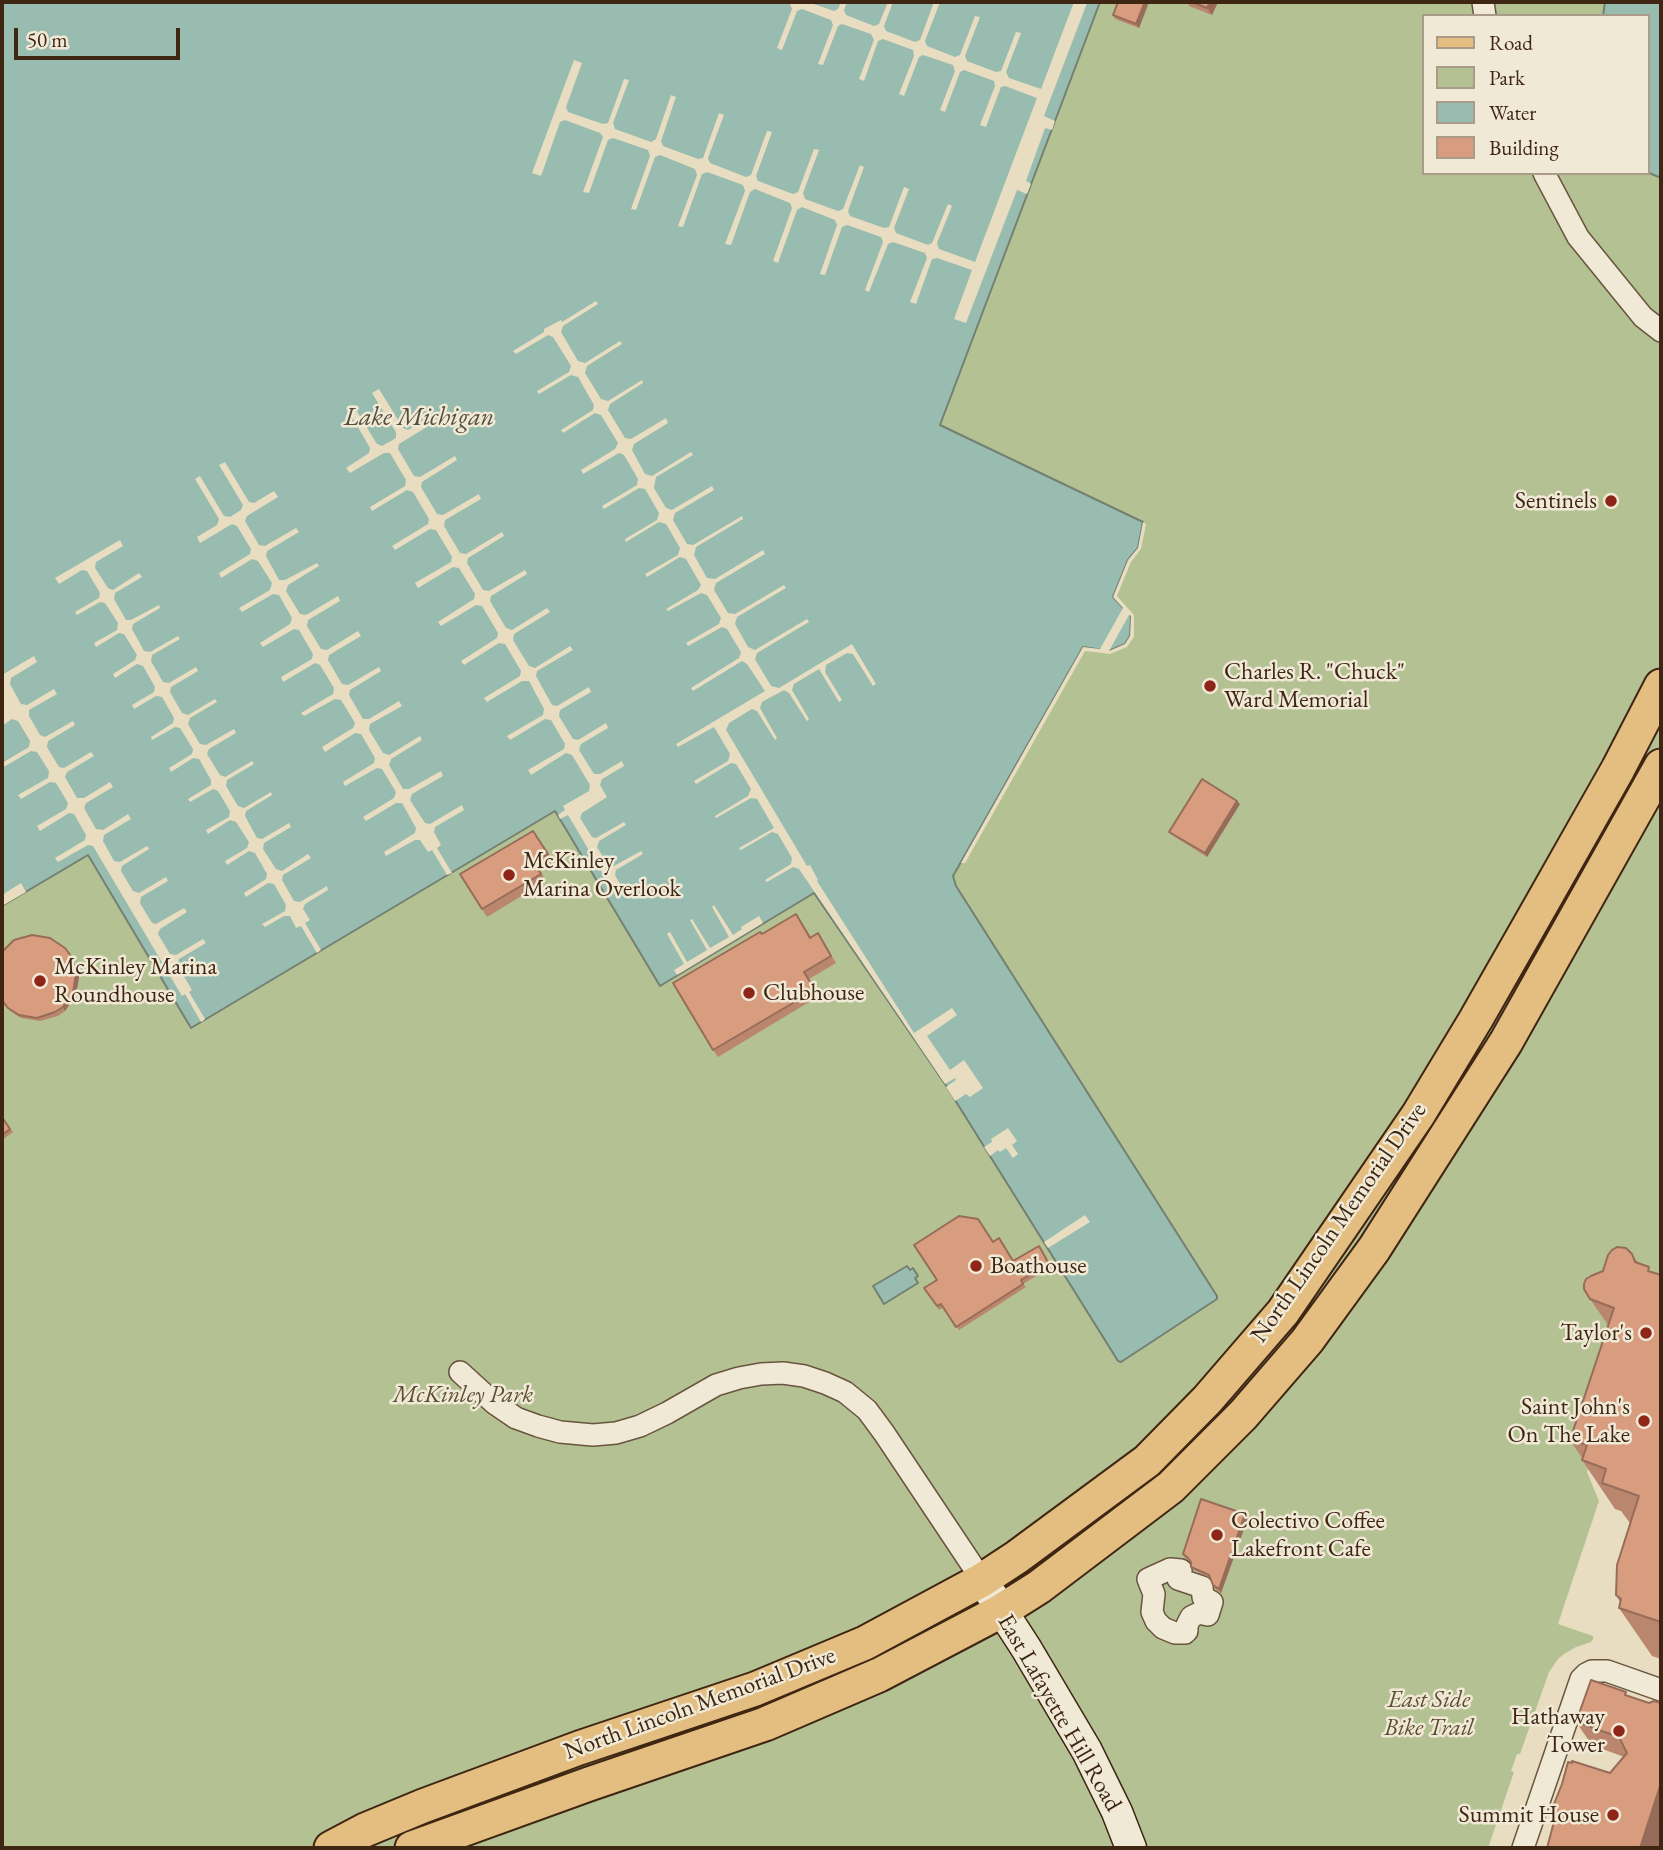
<!DOCTYPE html>
<html>
<head>
<meta charset="utf-8">
<style>
	body { margin:0 }
	#map { position:relative; width:1663px; height:1850px; overflow:hidden; background:#e8ddc0; font-family:"EB Garamond",serif }
	canvas { display:block }
	.frame { position:absolute; inset:0; border:4px solid #3f2613; pointer-events:none }
	.legend { position:absolute; left:1422px; top:14px; width:228px; height:161px; box-sizing:border-box; background:#f0e9d6; border:2px solid #a99b88; margin:0; padding:9px 12px; list-style:none; font-size:21px; color:#3f2613 }
	.legend li { display:flex; align-items:center; gap:14px; height:35px }
	.legend b { width:35px; border:2px solid #a99b88 }
	.scale { position:absolute; left:14px; top:28px; width:166px; height:32px; box-sizing:border-box; border:4px solid #3f2613; border-top:0; padding-left:9px; font-size:21px; line-height:24px; white-space:nowrap; color:#3f2613; -webkit-text-stroke:5px #f0e9d6; paint-order:stroke }
</style>
</head>
<body>
<div id="map">
<canvas width="1663" height="1850"></canvas>
<div class="frame"></div>
<ul class="legend">
<li><b style="height:9px;background:#e4be80"></b>Road</li>
<li><b style="height:19px;background:#b4c193"></b>Park</li>
<li><b style="height:19px;background:#98bcaf"></b>Water</li>
<li><b style="height:19px;background:#d89c7f"></b>Building</li>
</ul>
<div class="scale">50 m</div>
</div>
<script>
const ctx = document.querySelector('canvas').getContext('2d');
ctx.lineJoin = 'round';
function paint(path, color) { ctx.fillStyle = color; ctx.fill(path, 'evenodd'); }
const shape = rows => new Path2D(rows.map(r => 'M' + r).join(''));
function stroke(path, color, width, dash) { ctx.strokeStyle = color; ctx.lineWidth = width; ctx.lineCap = dash ? 'butt' : 'round'; ctx.setLineDash(dash || []); ctx.stroke(path); }
function write(font, color, halo, rows, align = 'center') {
  ctx.font = font + ' "EB Garamond",serif'; ctx.lineWidth = 5; ctx.setLineDash([]); ctx.textBaseline = 'middle'; ctx.strokeStyle = halo; ctx.fillStyle = color; for (const [text, x, y, turn = 0] of rows) {
    ctx.save(); ctx.translate(x, y); ctx.rotate((+turn || 0) * Math.PI / 180); ctx.textAlign = isNaN(turn) ? turn : align; if (halo) ctx.strokeText(text, 0, 0); ctx.fillText(text, 0, 0); ctx.restore();
  }
}
const green = shape([
	[1100,2,1661,2,1661,1295,1600,1429,1587,1472,1599,1501,1558,1624,1593,1636,1593,1639,1591,1642,1576,1647,1564,1654,1558,1659,1549,1672,1520,1754,1517,1754,1511,1771,1514,1772,1488,1848,2,1848,2,906,87,855,191,1028,556,811,660,985,814,893,945,1084,1118,1360,1122,1361,1216,1299,956,886,953,876,1083,647,960,434,940,425],
	[1423,16,1647,16,1647,173,1423,173]
]);
const water = shape([
	[2,2,1100,2,940,425,1143,522,1138,548,1128,560,1113,597,1131,616,1130,636,1125,644,1109,651,1083,647,953,876,956,886,1217,1296,1217,1299,1121,1362,1118,1361,945,1084,814,893,660,986,555,811,191,1028,88,855,2,906,2,2],
	[1605,2,1661,2,1661,178,1647,172,1647,16,1603,16,1605,2],
	[907,1266,910,1270,913,1268,918,1276,915,1278,918,1283,884,1304,873,1286,907,1266]
]);
const pier = shape([
	[784,2,808,2,834,11,838,9,841,2,847,2,844,10,846,15,874,26,879,24,888,2,893,2,884,26,886,31,915,42,920,40,934,2,940,2,925,41,927,46,955,57,960,55,975,16,980,17,965,56,967,61,996,72,1001,71,1016,32,1021,33,1006,72,1009,78,1041,89,1074,2,1089,2,1087,3,1044,116,1055,121,1052,130,1045,128,1026,181,1031,184,1027,194,1017,190,966,323,954,319,972,270,937,258,932,259,916,304,910,302,927,258,925,253,893,242,888,244,869,292,865,290,883,242,881,237,847,225,842,227,825,275,820,274,837,225,835,220,802,207,797,210,778,263,773,261,792,208,790,203,755,189,750,192,731,245,725,244,745,191,743,185,707,172,702,174,683,227,678,226,697,175,695,169,660,155,655,157,636,210,631,209,650,156,648,150,613,138,608,140,589,193,583,192,603,137,600,133,565,120,560,122,541,176,532,173,574,60,582,63,566,107,568,112,603,124,608,123,624,79,629,80,613,123,615,129,651,142,656,139,671,95,676,97,661,141,663,146,698,159,703,158,719,113,724,115,708,158,710,163,746,177,751,175,767,131,772,132,756,176,758,181,793,194,798,192,814,149,819,150,803,193,805,199,838,211,843,209,860,165,864,167,848,211,850,216,884,228,889,227,904,187,909,189,894,228,896,233,928,245,932,243,948,204,952,206,937,243,939,249,975,262,1037,98,1005,86,1001,87,986,127,980,125,995,86,994,81,964,70,960,72,945,112,940,110,955,71,953,65,923,55,919,57,904,96,899,94,914,56,913,50,883,39,878,41,864,81,859,79,874,40,871,34,842,24,838,26,823,65,818,64,833,25,831,20,802,9,797,11,782,50,777,48,792,9,790,4],
	[596,301,598,304,563,326,561,332,578,361,585,363,620,341,622,344,587,366,585,373,601,399,608,401,642,380,643,383,610,404,608,410,625,438,631,439,666,418,668,423,634,444,632,450,645,474,652,476,691,452,693,455,656,477,654,488,666,508,672,510,712,486,714,490,675,513,673,520,687,544,693,545,742,516,743,519,696,547,694,555,707,578,715,579,763,550,765,554,716,583,714,590,728,613,735,614,784,585,786,588,737,617,735,624,748,647,755,650,807,619,809,622,757,653,755,659,771,686,779,688,852,644,876,684,873,686,853,654,847,653,826,665,825,672,842,700,839,702,819,669,794,684,792,690,809,719,807,721,789,693,784,690,762,702,760,708,777,738,775,740,757,711,752,709,729,723,726,730,807,866,810,865,818,880,817,881,914,1033,952,1008,957,1015,927,1036,950,1070,964,1060,983,1088,970,1097,966,1094,955,1101,946,1087,956,1080,955,1078,945,1084,799,869,793,867,767,882,765,880,791,864,792,858,778,834,772,832,741,850,739,848,774,828,757,799,751,798,716,818,715,816,748,796,751,789,736,764,731,763,696,784,694,781,728,761,730,754,714,727,678,747,676,744,765,691,747,664,742,661,693,691,691,688,739,658,741,652,727,629,722,627,688,646,686,643,719,624,721,618,707,595,701,593,668,611,666,609,698,590,701,585,686,559,680,557,647,577,645,574,678,555,680,548,666,524,659,522,626,542,625,539,657,520,659,513,645,489,639,488,604,509,602,506,637,485,638,479,624,455,619,453,583,474,581,470,615,449,618,443,601,415,595,413,563,433,561,430,593,410,594,405,578,377,571,375,539,394,537,391,569,372,571,366,553,337,548,335,516,354,513,351,544,332,544,329,561,320,562,322],
	[379,389,403,428,408,430,431,416,435,422,399,444,398,449,414,476,420,477,455,456,457,460,422,482,421,487,437,514,443,515,479,494,481,499,445,520,444,526,460,553,466,554,502,532,504,536,468,558,467,563,483,590,489,591,525,570,527,574,491,596,490,601,506,628,512,630,547,608,550,612,514,634,513,640,529,666,535,668,570,646,573,650,537,671,536,676,552,705,557,706,589,687,591,692,560,710,559,716,573,739,578,740,606,723,608,728,581,744,579,750,594,774,600,774,622,761,624,766,602,779,600,785,607,797,582,813,580,818,592,837,596,838,624,822,626,825,599,841,597,847,608,865,614,866,641,851,643,854,616,870,615,875,624,891,616,896,568,815,560,819,558,815,565,810,563,806,589,791,590,785,572,755,566,753,531,775,528,770,564,749,565,744,551,720,545,719,510,740,507,736,543,715,544,709,529,681,522,681,487,702,484,698,520,676,521,671,505,644,499,643,464,665,461,661,497,638,498,633,482,606,476,605,441,626,438,622,474,599,475,594,459,568,453,567,418,588,415,583,451,562,452,557,436,530,430,529,395,550,392,546,428,524,429,519,413,492,407,490,372,511,370,507,405,486,406,480,390,453,384,453,350,473,346,468,369,453,370,448,347,408,353,405,377,444,382,446,396,438,396,432,372,393],
	[225,462,249,502,254,503,274,491,278,497,247,516,245,521,259,545,265,546,296,528,299,532,267,551,266,556,279,580,285,580,317,563,319,566,288,585,286,591,300,614,306,615,338,596,340,601,308,620,307,626,321,649,327,650,358,631,361,636,329,655,328,660,342,684,348,685,379,667,381,671,350,690,349,695,363,719,369,719,399,701,402,706,370,724,369,730,383,753,389,755,420,736,422,740,391,759,389,765,403,789,409,789,441,771,443,776,412,794,410,800,425,823,430,824,462,805,464,810,435,827,434,832,441,845,437,848,452,873,447,875,432,850,428,852,420,840,415,840,386,856,384,852,415,833,416,828,402,803,396,803,366,821,363,817,394,798,396,792,382,769,377,768,345,786,343,782,374,763,375,758,361,734,355,733,325,752,322,747,353,728,355,723,341,700,335,699,304,716,301,713,333,694,334,688,320,665,315,663,283,682,281,677,312,659,313,654,299,630,294,629,263,647,260,643,290,624,292,618,279,595,273,594,242,612,239,608,270,590,272,583,258,561,252,559,221,578,219,573,250,554,251,549,237,526,232,524,200,543,197,537,217,525,219,519,195,479,200,476,224,516,230,517,241,510,243,505,219,465],
	[1143,522,1146,524,1141,549,1131,562,1117,596,1134,615,1134,637,1127,647,1110,654,1085,651,965,863,961,863,1083,647,1100,649,1123,608,1113,597,1128,560,1138,548],
	[1129,615,1131,616,1130,636,1125,644,1109,651],
	[120,540,123,546,96,562,95,568,108,588,113,590,139,573,142,577,115,593,114,599,126,620,131,620,159,605,160,608,133,624,132,629,144,651,150,652,178,636,180,639,152,655,151,661,163,682,169,683,196,667,198,671,171,687,170,692,182,713,188,715,215,699,217,702,190,718,188,724,200,744,206,745,234,729,236,733,209,749,207,754,220,775,225,777,252,761,254,764,227,780,226,786,238,806,244,808,271,792,272,795,246,811,245,816,257,838,262,839,289,823,291,827,264,843,263,849,276,869,282,871,308,854,311,858,283,875,282,880,294,901,300,902,327,886,328,890,305,904,303,909,310,920,305,923,321,950,317,953,301,926,296,928,290,916,284,916,265,927,262,924,285,911,286,905,274,884,268,883,246,897,244,893,266,879,267,874,255,853,249,851,227,865,225,861,247,848,249,842,236,822,230,820,208,834,206,830,229,817,230,811,218,791,213,789,190,802,188,799,211,785,211,780,199,759,193,758,171,772,169,768,192,754,193,749,180,728,175,727,152,740,151,737,173,723,174,718,162,697,156,696,134,709,132,705,154,692,155,687,143,666,137,664,115,678,113,674,135,660,137,655,124,634,119,633,96,647,94,643,117,630,118,623,105,603,100,602,77,615,75,612,99,598,100,593,87,571,82,570,59,584,55,578],
	[34,656,37,662,11,678,10,684,21,704,27,705,54,689,57,694,29,710,29,716,40,735,45,737,73,721,75,725,48,741,47,747,59,767,64,768,91,752,94,756,67,772,65,777,77,798,84,798,110,782,113,787,86,803,84,808,96,829,103,830,128,814,131,819,104,835,103,841,114,861,120,862,147,846,149,849,122,866,121,871,133,891,139,893,166,877,168,881,141,897,140,903,152,923,156,924,184,908,187,912,160,929,158,934,170,954,176,955,203,939,206,943,179,959,177,965,192,990,189,992,205,1019,203,1021,201,1022,185,994,182,996,93,846,88,845,58,862,55,858,85,840,86,835,74,814,69,813,40,831,37,826,66,809,68,803,56,783,50,782,21,799,18,795,48,778,49,771,37,752,31,751,2,768,2,763,29,747,30,741,18,721,12,719,2,726,2,675],
	[21,883,26,892,2,906,2,895],
	[714,905,733,935,742,929,741,927,759,916,763,923,677,975,674,970,684,964,667,934,670,932,687,962,707,950,690,920,692,919,710,948,729,937,712,907],
	[1008,1128,1017,1141,1012,1145,1018,1154,1013,1158,1006,1148,1000,1152,998,1150,990,1156,984,1147,992,1142,991,1139],
	[1085,1215,1090,1222,1048,1248,1044,1242]
]);
const street = shape([
	[1483,2,1485,16],
	[1544,173,1578,237,1643,317,1661,331],
	[460,1372,494,1403,516,1418,538,1426,560,1432,593,1435,616,1433,640,1426,667,1413,716,1385,739,1378,761,1374,783,1373,804,1376,825,1383,845,1392,867,1410,884,1433,982,1580],
	[1170,1569,1181,1570,1178,1579,1202,1587,1203,1597,1212,1602,1208,1615,1199,1613,1191,1617,1187,1625,1187,1631,1185,1633,1175,1633,1163,1628,1156,1621,1152,1612,1154,1594,1148,1579,1170,1569],
	[1523,1848,1581,1679,1586,1674,1592,1671,1607,1671,1661,1690]
]);
const secondary = shape([
	[982,1580,1026,1648,1087,1751,1117,1812,1131,1848]
]);
const primary = shape([
	[331,1848,365,1830,423,1806,579,1748,755,1689,865,1643,982,1580,1017,1557,1147,1461,1207,1400,1283,1312,1418,1115,1476,1019,1541,905,1618,769,1661,686],
	[412,1848,589,1784,765,1724,879,1675,1001,1611,1039,1587,1171,1487,1243,1415,1307,1341,1374,1249,1506,1042,1661,766]
]);
const wall = shape([
	[1118,2,1149,2,1139,28,1115,19,1113,15],
	[1187,2,1218,2,1212,15,1189,6],
	[1240,804,1207,857,1172,835,1169,832],
	[533,831,553,861,539,869,546,881,487,917,482,909],
	[800,920,811,937,822,940,836,963,809,979,819,996,718,1057,713,1050,762,934],
	[73,960,79,977,76,995,65,1011,58,1016,40,1021,21,1018,10,1011,2,1001],
	[2,1117,13,1132,2,1140],
	[993,1242,1013,1260,1039,1246,1051,1267,1023,1284,1026,1287,959,1330,944,1307,939,1310,924,1288],
	[1632,1254,1639,1264,1652,1273,1661,1275,1661,1659,1652,1656,1619,1608,1620,1602,1616,1595,1630,1523,1621,1511,1615,1509,1582,1460,1582,1458,1570,1440,1608,1325,1590,1299,1603,1271],
	[1245,1514,1248,1518,1221,1593,1215,1589,1210,1578,1194,1570,1191,1567,1190,1560,1185,1558,1183,1554],
	[1626,1692,1661,1848,1555,1821,1550,1814,1610,1773,1624,1757,1592,1745,1576,1722]
]);
const shadedWall = shape([
	[1145,2,1149,2,1139,28,1136,24],
	[1210,2,1218,2,1212,15,1207,8],
	[1237,801,1240,804,1207,857,1205,853],
	[71,956,73,960,79,977,76,995,65,1011,63,1007],
	[1245,1514,1248,1518,1221,1593,1219,1589],
	[1661,1783,1661,1848,1640,1848]
]);
const building = shape([
	[1118,2,1145,2,1136,24,1113,15,1118,2],
	[1192,2,1210,2,1207,8,1192,2],
	[1202,779,1237,801,1205,853,1169,832,1202,779],
	[533,831,548,854,534,862,541,874,482,909,460,874,533,831],
	[796,914,810,938,818,933,831,956,804,972,815,990,713,1050,673,983,760,932,762,934,796,914],
	[32,935,50,938,65,948,71,956,76,974,73,992,63,1007,55,1012,37,1018,19,1015,8,1008,2,1000,2,952,14,940,32,935],
	[2,1117,10,1129,2,1135,2,1117],
	[959,1216,978,1219,993,1242,999,1238,1013,1261,1039,1246,1049,1264,1021,1280,1023,1284,956,1327,941,1304,937,1306,924,1288,937,1280,914,1245,959,1216],
	[1617,1247,1626,1248,1632,1254,1635,1262,1649,1267,1648,1271,1661,1275,1661,1622,1619,1608,1621,1599,1616,1595,1617,1565,1639,1496,1602,1483,1606,1469,1582,1460,1587,1445,1570,1440,1614,1308,1590,1299,1584,1289,1584,1284,1586,1279,1591,1276,1603,1271,1608,1255,1612,1250,1617,1247],
	[1201,1499,1245,1514,1219,1589,1213,1585,1209,1575,1191,1567,1191,1562,1187,1557,1183,1554,1201,1499],
	[1591,1680,1626,1692,1625,1695,1649,1703,1654,1701,1661,1703,1661,1783,1640,1848,1547,1848,1555,1818,1550,1814,1562,1784,1568,1762,1572,1763,1572,1761,1610,1773,1627,1753,1619,1737,1576,1722,1591,1680]
]);
const markers = [
	[1611,501,7,"#8f2418"],
	[1210,686,7,"#8f2418"],
	[509,875,7,"#8f2418"],
	[40,981,7,"#8f2418"],
	[749,993,7,"#8f2418"],
	[976,1266,7,"#8f2418"],
	[1646,1333,7,"#8f2418"],
	[1644,1421,7,"#8f2418"],
	[1217,1535,7,"#8f2418"],
	[1619,1731,7,"#8f2418"],
	[1613,1815,7,"#8f2418"]
];
const poiNames = [
	["Sentinels",1597,501,"right"],
	["Charles R. \"Chuck\"",1224,672],
	["Ward Memorial",1224,700],
	["McKinley",523,861],
	["Marina Overlook",523,889],
	["McKinley Marina",54,967],
	["Roundhouse",54,995],
	["Clubhouse",763,993],
	["Boathouse",990,1266],
	["Taylor's",1632,1333,"right"],
	["Saint John's",1630,1407,"right"],
	["On The Lake",1630,1435,"right"],
	["Colectivo Coffee",1231,1521],
	["Lakefront Cafe",1231,1549],
	["Hathaway",1605,1717,"right"],
	["Tower",1605,1745,"right"],
	["Summit House",1599,1815,"right"]
];
const streetNames = [
	["North Lincoln Memorial Drive",1339,1223,-55],
	["North Lincoln Memorial Drive",700,1704,-20],
	["East Lafayette Hill Road",1059,1713,60]
];
const parkNames = [
	["McKinley Park",463,1395],
	["East Side",1429,1700],
	["Bike Trail",1429,1728]
];
const waterNames = [
	["Lake Michigan",419,418]
];
paint(green, '#b4c193');
paint(water, '#98bcaf');
stroke(water, '#748071', 2);
paint(pier, '#e8ddc0');
stroke(street, '#69543e', 24);
stroke(secondary, '#3f2613', 33);
stroke(primary, '#3f2613', 37);
stroke(street, '#f0e9d6', 21);
stroke(secondary, '#f0e9d6', 30);
stroke(primary, '#e4be80', 33);
paint(wall, '#ba866d');
paint(shadedWall, '#976d59');
paint(building, '#d89c7f');
stroke(building, '#976d59', 2);
for (const [x, y, r, color] of markers) { const dot = new Path2D(); dot.arc(x, y, r, 0, 2 * Math.PI); ctx.fillStyle = color; ctx.fill(dot); stroke(dot, '#f0e9d6', 2.5); }
write('24px', '#3f2613', '#f0e9d6', poiNames, 'left');
write('24px', '#3f2613', '#f0e9d6', streetNames);
write('italic 24px', '#5c4d33', '#f0e9d6', parkNames);
write('italic 26px', '#554c3a', '#f0e9d6', waterNames);
</script>
</body>
</html>
